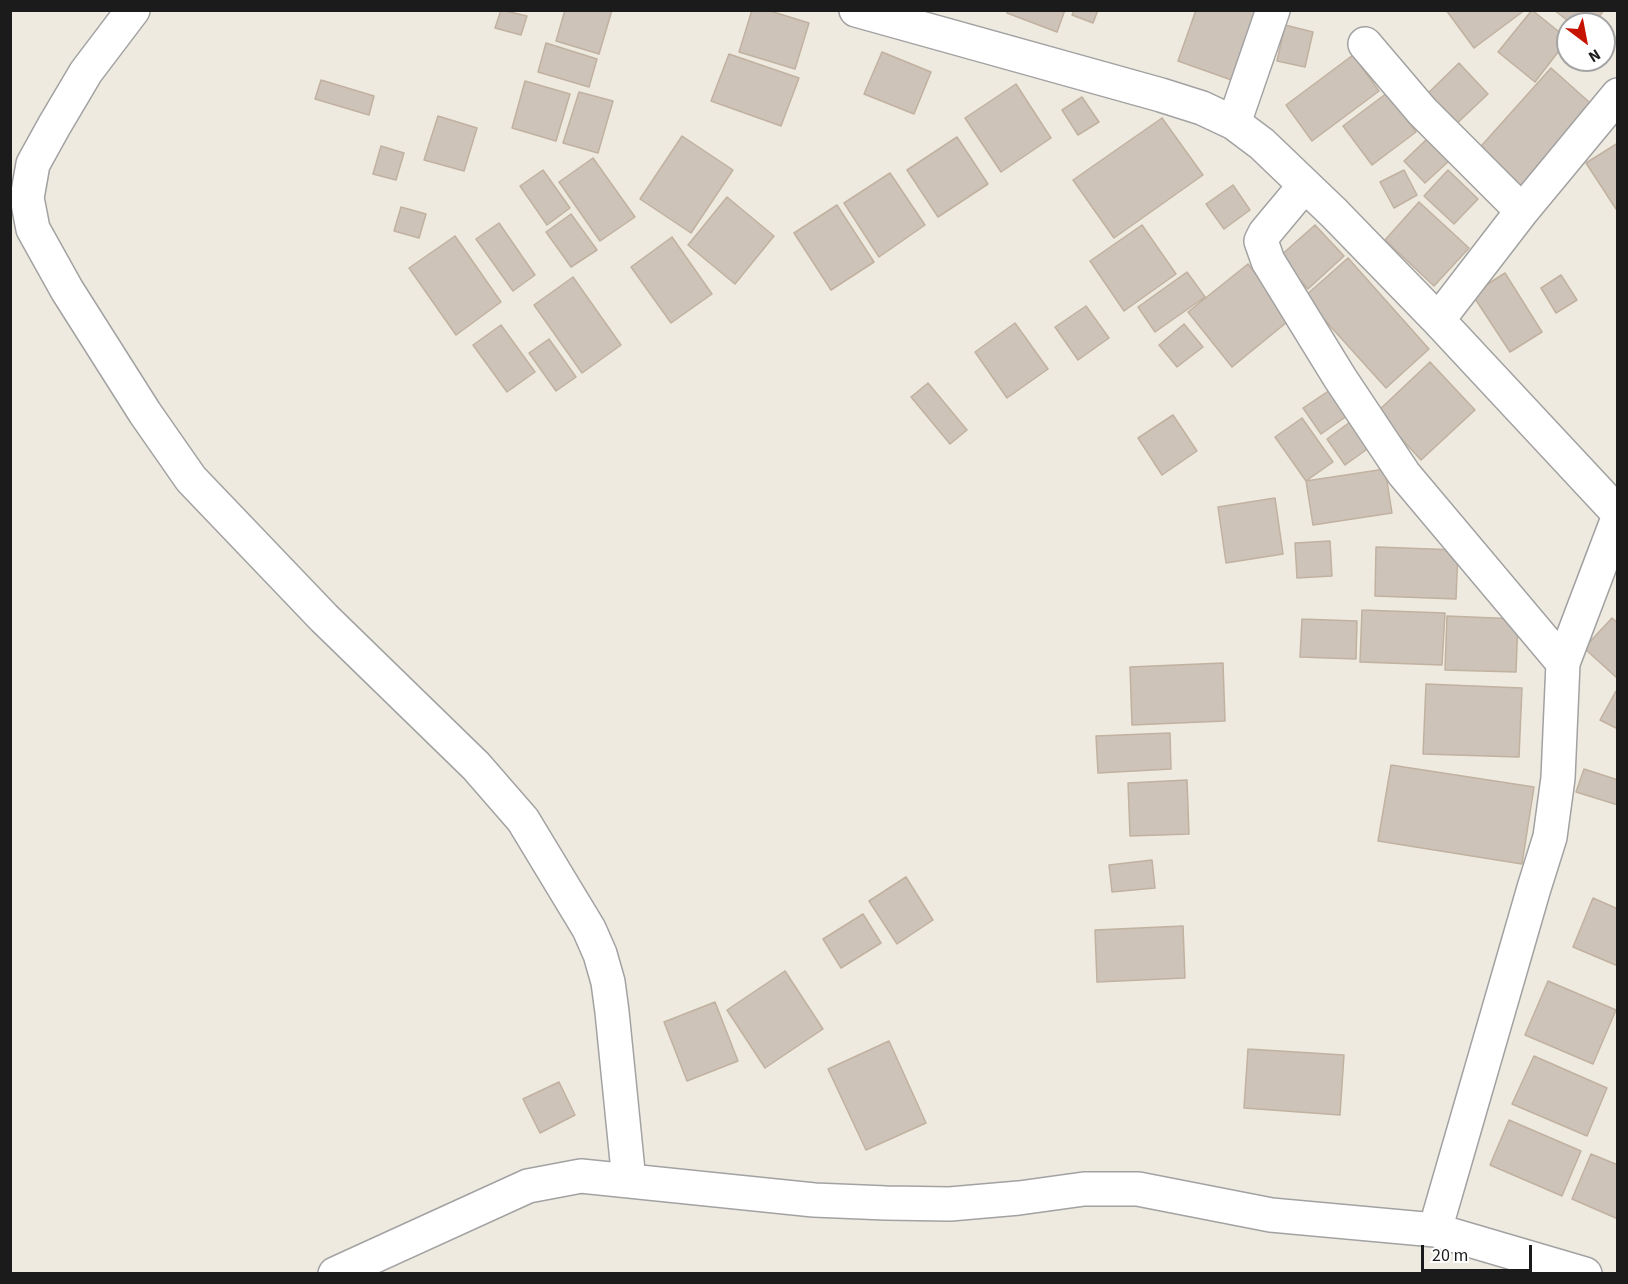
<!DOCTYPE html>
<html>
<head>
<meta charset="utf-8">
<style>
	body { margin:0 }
	#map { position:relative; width:1628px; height:1284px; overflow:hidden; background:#eeeadf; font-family:"Source Sans 3",sans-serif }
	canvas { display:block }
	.frame { position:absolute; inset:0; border:12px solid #1b1b1b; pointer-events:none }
	.north { position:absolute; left:1556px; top:12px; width:60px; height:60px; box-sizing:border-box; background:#fff; border:2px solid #a4a4a4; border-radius:50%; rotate:148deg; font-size:16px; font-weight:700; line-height:24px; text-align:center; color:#1b1b1b }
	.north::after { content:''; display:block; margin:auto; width:21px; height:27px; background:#c61300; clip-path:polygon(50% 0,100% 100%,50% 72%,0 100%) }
	.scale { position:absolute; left:1421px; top:1245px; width:111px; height:27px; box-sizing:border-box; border:3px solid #1b1b1b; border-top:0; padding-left:8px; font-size:18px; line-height:21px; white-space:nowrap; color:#1b1b1b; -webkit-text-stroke:4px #fff; paint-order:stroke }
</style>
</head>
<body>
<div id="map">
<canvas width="1628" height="1284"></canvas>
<div class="frame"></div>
<div class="north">N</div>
<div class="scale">20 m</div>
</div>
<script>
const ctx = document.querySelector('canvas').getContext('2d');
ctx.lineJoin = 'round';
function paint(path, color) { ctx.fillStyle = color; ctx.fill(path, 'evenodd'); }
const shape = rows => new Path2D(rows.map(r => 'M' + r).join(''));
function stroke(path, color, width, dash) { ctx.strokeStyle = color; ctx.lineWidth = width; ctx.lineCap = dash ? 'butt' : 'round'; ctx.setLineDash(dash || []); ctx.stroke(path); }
const building = shape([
	[501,10,527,16,521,35,495,28,501,10],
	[565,10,612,10,599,54,556,41,565,10],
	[752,10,767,10,809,23,795,69,739,52,752,10],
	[1008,10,1065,10,1057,32,1007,13,1008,10],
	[1074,10,1098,10,1093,23,1072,15,1074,10],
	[1196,10,1266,10,1240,83,1178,61,1196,10],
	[1446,10,1525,10,1474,48,1446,10],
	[1532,10,1568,39,1535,82,1498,52,1532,10],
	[1554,10,1604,10,1594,24,1572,24,1554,10],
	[1285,25,1313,32,1305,67,1277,61,1285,25],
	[546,43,597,59,589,87,538,72,546,43],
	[882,52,931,72,914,114,864,94,882,52],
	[729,54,799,78,781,126,711,101,729,54],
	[1353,55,1379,91,1312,141,1286,105,1353,55],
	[1459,63,1488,94,1450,130,1421,100,1459,63],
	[1551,68,1597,109,1520,195,1474,154,1551,68],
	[321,80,374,96,369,115,315,99,321,80],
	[525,81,570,94,556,141,512,128,525,81],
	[1016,84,1051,138,1001,172,965,118,1016,84],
	[579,92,613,101,598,153,563,143,579,92],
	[1387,93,1416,132,1372,165,1343,126,1387,93],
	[1082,97,1099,122,1078,135,1062,110,1082,97],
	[438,116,477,128,464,171,424,160,438,116],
	[1162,118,1203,175,1114,238,1073,180,1162,118],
	[682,136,733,170,691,233,640,199,682,136],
	[957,137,988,184,938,217,907,170,957,137],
	[1428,138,1450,160,1425,183,1404,161,1428,138],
	[1618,143,1618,212,1586,163,1618,143],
	[381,146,404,153,396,180,373,174,381,146],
	[593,158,635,217,600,241,559,182,593,158],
	[543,170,570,208,547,225,520,186,543,170],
	[1404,170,1417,195,1394,208,1380,182,1404,170],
	[1448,170,1478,199,1454,224,1424,196,1448,170],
	[890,173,925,225,879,257,844,203,890,173],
	[1233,185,1250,210,1224,229,1206,204,1233,185],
	[727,197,774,236,735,284,688,245,727,197],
	[1419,202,1469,248,1434,286,1385,240,1419,202],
	[837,205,874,262,831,290,794,233,837,205],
	[401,207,426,214,419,238,394,231,401,207],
	[571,214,597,250,571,267,546,232,571,214],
	[499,223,535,275,513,291,476,239,499,223],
	[1142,225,1176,274,1124,311,1090,261,1142,225],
	[1315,225,1344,256,1308,289,1279,257,1315,225],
	[455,236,501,302,456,335,409,268,455,236],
	[672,237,712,294,671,323,631,267,672,237],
	[1348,258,1429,349,1386,388,1304,297,1348,258],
	[1248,264,1292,318,1232,367,1188,312,1248,264],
	[1187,272,1205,297,1155,332,1138,307,1187,272],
	[1505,273,1542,332,1510,352,1472,294,1505,273],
	[1561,275,1577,300,1556,313,1541,288,1561,275],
	[573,277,621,345,582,373,534,305,573,277],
	[1086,306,1109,338,1078,360,1055,327,1086,306],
	[1015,323,1048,369,1007,398,975,352,1015,323],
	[1184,324,1203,347,1177,367,1159,345,1184,324],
	[501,325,535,372,507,392,473,345,501,325],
	[549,339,576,377,556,391,529,353,549,339],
	[1430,362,1475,410,1421,460,1377,412,1430,362],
	[928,383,967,430,950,444,911,397,928,383],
	[1330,390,1347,416,1321,434,1303,408,1330,390],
	[1173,415,1197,451,1162,475,1138,438,1173,415],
	[1302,418,1333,462,1306,481,1275,437,1302,418],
	[1354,419,1373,445,1345,465,1327,439,1354,419],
	[1385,469,1392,513,1313,525,1306,481,1385,469],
	[1275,498,1283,554,1226,563,1218,507,1275,498],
	[1330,541,1332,576,1297,578,1295,543,1330,541],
	[1376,547,1458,550,1456,599,1375,596,1376,547],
	[1362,610,1445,613,1442,665,1360,662,1362,610],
	[1447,616,1518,619,1516,672,1445,670,1447,616],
	[1612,618,1618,623,1618,679,1584,648,1612,618],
	[1302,619,1357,621,1356,659,1300,657,1302,619],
	[1223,663,1225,721,1132,725,1130,667,1223,663],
	[1426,684,1522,688,1519,757,1423,754,1426,684],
	[1616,691,1618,692,1618,729,1600,720,1616,691],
	[1170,733,1171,769,1098,773,1096,736,1170,733],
	[1391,765,1534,787,1522,864,1378,841,1391,765],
	[1584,769,1618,780,1618,805,1576,792,1584,769],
	[1187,780,1189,834,1130,836,1128,783,1187,780],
	[1152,860,1155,888,1112,892,1109,865,1152,860],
	[906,877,933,920,897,944,869,901,906,877],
	[1593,898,1618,909,1618,966,1573,947,1593,898],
	[863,914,881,943,841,968,823,939,863,914],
	[1183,926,1185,978,1097,982,1095,930,1183,926],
	[785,971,823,1029,765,1068,727,1010,785,971],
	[1548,981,1616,1010,1593,1064,1525,1035,1548,981],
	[715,1002,738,1061,687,1081,664,1022,715,1002],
	[889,1041,926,1123,866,1150,828,1069,889,1041],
	[1248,1049,1344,1055,1340,1115,1244,1108,1248,1049],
	[1534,1056,1607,1088,1587,1136,1512,1104,1534,1056],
	[559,1082,575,1115,540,1133,523,1099,559,1082],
	[1509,1120,1581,1151,1562,1196,1490,1165,1509,1120],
	[1591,1154,1618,1165,1618,1219,1572,1199,1591,1154]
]);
const minor = shape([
	[133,10,86,72,54,126,33,164,27,198,33,229,67,290,145,413,191,479,324,618,476,766,523,820,589,929,600,954,608,982,612,1012,629,1181],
	[856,10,1161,95,1202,108,1234,123,1262,144,1334,213,1438,320,1618,513],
	[1365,44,1422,111,1522,211],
	[1234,123,1273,10],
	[1305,185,1265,233,1261,241,1268,261,1340,378,1404,474,1563,663],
	[1438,320,1522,211,1618,95],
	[1435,1230,1534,888,1550,837,1558,778,1563,663,1618,518],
	[335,1274,528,1186,581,1176,814,1200,886,1203,950,1204,1019,1198,1084,1189,1138,1189,1271,1215,1435,1230,1585,1274]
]);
paint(building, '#cec3b8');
stroke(building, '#c1b1a0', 1.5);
stroke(minor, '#a2a2a2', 36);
stroke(minor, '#fff', 33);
</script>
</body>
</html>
